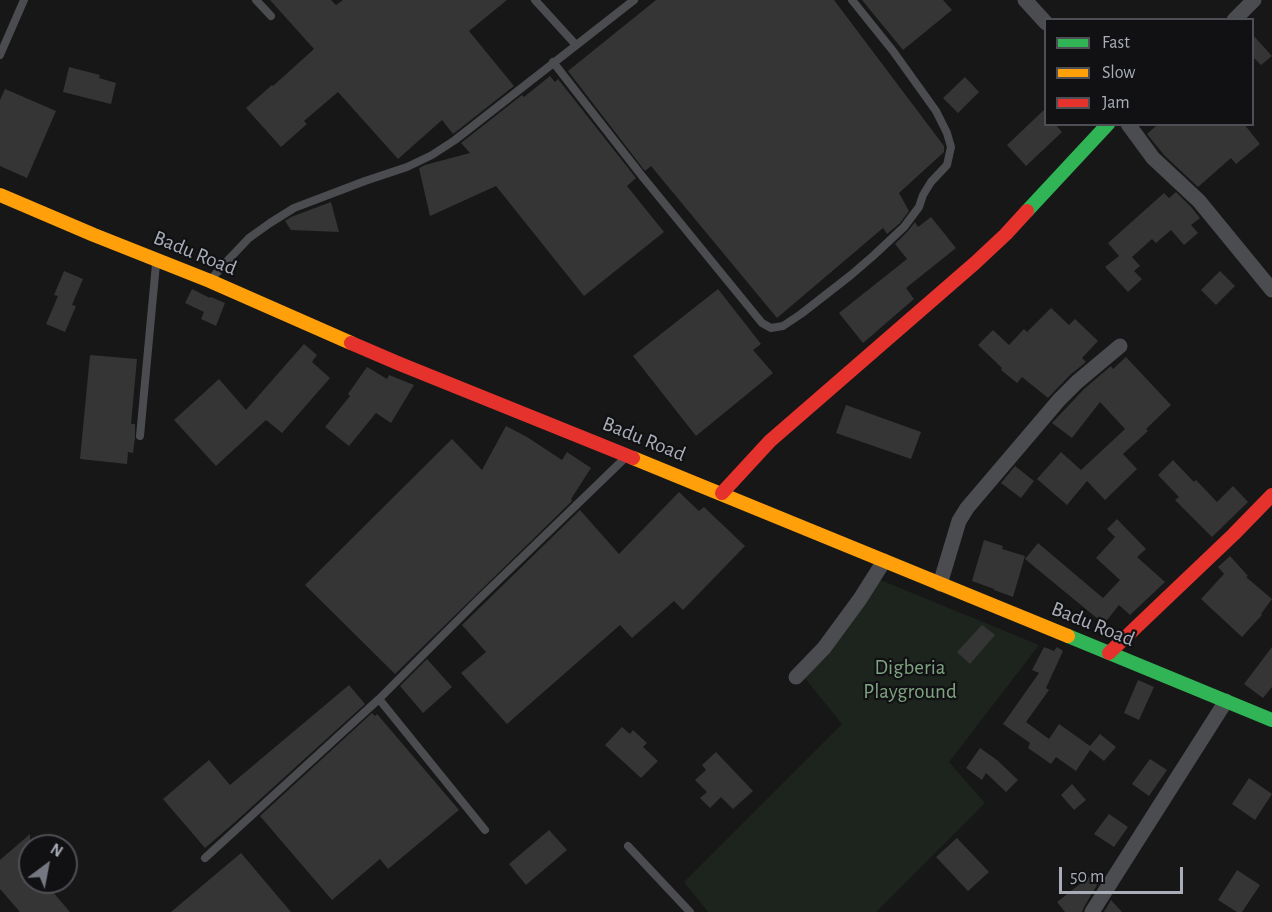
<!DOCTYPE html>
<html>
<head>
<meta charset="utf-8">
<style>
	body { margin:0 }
	#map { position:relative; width:1272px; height:912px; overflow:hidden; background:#171717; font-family:"Alegreya Sans",sans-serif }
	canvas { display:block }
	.legend { position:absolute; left:1044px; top:18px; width:210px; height:108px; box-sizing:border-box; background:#111113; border:2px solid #4d4f55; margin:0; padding:8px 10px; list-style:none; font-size:18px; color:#a8adb8 }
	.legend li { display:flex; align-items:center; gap:12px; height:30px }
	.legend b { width:30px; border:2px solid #4d4f55 }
	.north { position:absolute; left:18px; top:834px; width:60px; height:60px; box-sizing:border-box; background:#111113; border:2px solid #4d4f55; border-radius:50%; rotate:32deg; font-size:16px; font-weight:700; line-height:24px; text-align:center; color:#a8adb8 }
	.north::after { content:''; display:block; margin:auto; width:21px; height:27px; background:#757880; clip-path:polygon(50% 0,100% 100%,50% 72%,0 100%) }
	.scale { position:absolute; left:1059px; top:867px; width:124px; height:27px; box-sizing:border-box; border:3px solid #a8adb8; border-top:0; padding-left:8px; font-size:18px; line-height:21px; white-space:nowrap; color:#a8adb8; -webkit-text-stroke:4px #111113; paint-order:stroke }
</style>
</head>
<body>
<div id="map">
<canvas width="1272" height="912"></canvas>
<ul class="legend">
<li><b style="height:8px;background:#30b455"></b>Fast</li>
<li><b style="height:8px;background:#ff9f0a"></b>Slow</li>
<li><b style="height:8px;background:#e5322d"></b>Jam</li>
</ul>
<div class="north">N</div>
<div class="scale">50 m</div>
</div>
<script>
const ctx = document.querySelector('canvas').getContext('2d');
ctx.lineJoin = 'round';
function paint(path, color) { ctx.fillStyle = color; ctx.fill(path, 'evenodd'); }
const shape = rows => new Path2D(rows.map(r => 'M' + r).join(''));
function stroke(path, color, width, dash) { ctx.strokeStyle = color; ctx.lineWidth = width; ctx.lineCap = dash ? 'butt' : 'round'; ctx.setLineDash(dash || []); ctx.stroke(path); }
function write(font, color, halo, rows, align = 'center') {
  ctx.font = font + ' "Alegreya Sans",sans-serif'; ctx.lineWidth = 4.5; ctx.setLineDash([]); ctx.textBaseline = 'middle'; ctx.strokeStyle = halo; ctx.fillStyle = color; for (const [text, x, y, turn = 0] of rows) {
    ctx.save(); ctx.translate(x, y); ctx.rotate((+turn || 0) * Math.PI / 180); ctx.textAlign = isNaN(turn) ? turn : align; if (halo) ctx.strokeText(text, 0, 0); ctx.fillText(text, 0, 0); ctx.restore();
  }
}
const green = shape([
	[878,579,1039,645,949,762,985,803,876,912,708,912,684,882,842,724,800,672]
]);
const building = shape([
	[270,0,331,0,336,5,343,0,507,0,469,31,514,86,453,134,442,120,398,159,338,92,304,121,307,124,281,147,246,108,272,85,273,86,314,49],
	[656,0,834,0,944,146,944,152,899,193,909,211,900,223,887,234,883,228,777,318,651,166,645,171,568,71],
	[862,0,943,0,952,10,903,50],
	[1252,34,1272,56,1261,65,1252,56],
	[69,67,100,75,99,78,116,83,111,104,63,92],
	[550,76,555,82,558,79,636,178,627,186,664,232,584,296,496,186,430,216,419,168,425,165,470,153,461,143,522,95,524,97],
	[965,77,979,92,958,113,943,98],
	[5,89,56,111,27,178,0,166,0,100],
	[1046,108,1046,124,1055,124,1062,132,1026,166,1007,145],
	[1158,124,1244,124,1260,144,1236,164,1231,158,1198,187,1164,155,1147,134],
	[1176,192,1192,208,1200,218,1191,225,1198,233,1184,245,1171,230,1156,243,1152,239,1132,257,1140,266,1134,271,1142,279,1128,292,1105,267,1119,256,1108,243,1164,193,1169,198],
	[331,202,339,232,291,230,285,221,291,217],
	[931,217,956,248,906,288,914,299,863,343,839,313,907,259,895,244,908,231,915,222,918,227],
	[64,271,83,279,72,305,76,306,65,332,46,324,58,296,54,295],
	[1220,271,1235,286,1216,305,1201,290],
	[192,289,210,298,211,297,225,303,216,326,201,319,204,312,185,303],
	[718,289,761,344,753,350,773,373,696,436,633,356],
	[1051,308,1069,325,1075,319,1098,341,1082,358,1086,362,1070,375,1048,398,1022,377,1017,383,1001,370,1002,368,978,345,993,330,1009,345,1024,329,1027,332],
	[304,344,317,355,312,362,330,378,282,433,266,420,216,466,174,420,219,379,246,410],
	[90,355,137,359,131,424,135,424,135,438,133,453,128,452,127,464,80,459],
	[1126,357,1171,405,1146,429,1148,431,1123,454,1137,469,1105,500,1087,481,1067,505,1037,479,1061,452,1081,470,1125,429,1100,402,1072,438,1052,423,1084,389,1111,366,1113,369],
	[367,367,387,379,389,375,414,385,391,423,376,413,349,446,325,427,350,396,348,394],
	[846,405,921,432,911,459,836,433],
	[506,426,527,437,562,460,567,452,591,468,571,499,572,501,395,674,305,585,452,439,482,470],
	[1173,460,1194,482,1196,480,1217,502,1233,486,1248,502,1212,537,1175,500,1179,497,1158,475],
	[1015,466,1034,481,1021,498,1001,483],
	[679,492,699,511,704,507,745,546,683,610,674,601,632,638,620,625,507,724,461,673,486,652,462,625,580,510,619,554],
	[1117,519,1146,549,1137,557,1165,582,1130,615,1119,605,1104,624,1025,559,1038,543,1103,598,1120,580,1096,558,1115,537,1107,529],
	[984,540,1003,546,1002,549,1025,556,1013,597,994,590,994,589,972,581],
	[1230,556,1248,576,1246,577,1272,599,1261,614,1262,615,1242,637,1201,599,1224,574,1218,567],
	[982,625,995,635,970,664,957,652],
	[1044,647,1054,651,1057,647,1063,651,1046,688,1049,690,1026,722,1049,739,1059,724,1090,746,1100,734,1116,747,1104,761,1090,750,1076,771,1056,757,1051,764,1028,748,1030,743,1003,724,1039,673,1032,670],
	[1272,647,1272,687,1263,698,1244,684],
	[427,659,452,687,423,713,400,686],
	[1138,680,1154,687,1139,720,1124,713],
	[349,685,365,704,234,823,205,848,163,799,209,760,230,785],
	[372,713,375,716,377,714,459,810,388,869,380,859,332,900,260,816],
	[622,727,630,734,633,730,647,743,643,747,658,761,641,778,605,745],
	[980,748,997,760,1018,780,1006,792,986,773,982,780,966,768],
	[716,752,753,791,733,809,721,797,710,808,700,798,707,792,695,780,706,770,702,765],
	[1150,759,1167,770,1149,796,1132,784],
	[1249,778,1272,794,1255,820,1232,804],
	[1072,784,1086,800,1074,810,1061,795],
	[1109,814,1128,827,1114,847,1094,834],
	[549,830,567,850,526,885,509,864],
	[30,834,30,882,63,882,52,891,70,912,20,912,0,889,0,860],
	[957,838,989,872,968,891,936,857],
	[241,853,291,912,171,912],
	[1237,870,1260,885,1242,912,1237,912,1218,900],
	[1089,877,1097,885,1084,907,1082,912,1065,912,1057,902],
	[1111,900,1122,912,1104,912]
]);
const lane = shape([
	[256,0,271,16],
	[535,0,576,45],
	[0,55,24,0],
	[553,62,642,176,762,323,771,328,783,326,801,314,851,275,873,256,904,227,919,207,923,195,931,182,947,165,951,147,947,133,936,111,893,51,852,0],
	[212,278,230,258,249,238,270,223,294,208,365,181,407,167,432,155,455,140,634,0],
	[140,436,156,264],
	[379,699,485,830],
	[628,846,690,912],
	[205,858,379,699,476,602,625,458]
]);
const street = shape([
	[1025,0,1046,23],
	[1234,20,1254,0],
	[1128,124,1153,158,1199,201,1272,290],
	[940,584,959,521,967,508,1059,400,1077,382,1120,346],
	[796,677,824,648,860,599,884,561],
	[1092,912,1226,701]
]);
const fast = shape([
	[1027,211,1108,124],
	[1068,636,1272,720]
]);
const slow = shape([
	[0,195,94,235,210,281,351,343],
	[633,458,1068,636]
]);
const jam = shape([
	[351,343,400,364,633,458],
	[722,493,770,441,975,263,1006,234,1027,211],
	[1109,653,1234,534,1272,495]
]);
const streetNames = [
	["Badu Road",195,253,22],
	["Badu Road",644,439,22],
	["Badu Road",1093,624,22]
];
const parkNames = [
	["Digberia",910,668],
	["Playground",910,692]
];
paint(green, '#1d241e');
paint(building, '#353536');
stroke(lane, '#4b4c50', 8);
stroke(street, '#4b4c50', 15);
stroke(fast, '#30b455', 14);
stroke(slow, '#ff9f0a', 14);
stroke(jam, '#e5322d', 14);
write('21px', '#a8adb8', '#111113', streetNames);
write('21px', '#7fa381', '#111113', parkNames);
</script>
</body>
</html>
